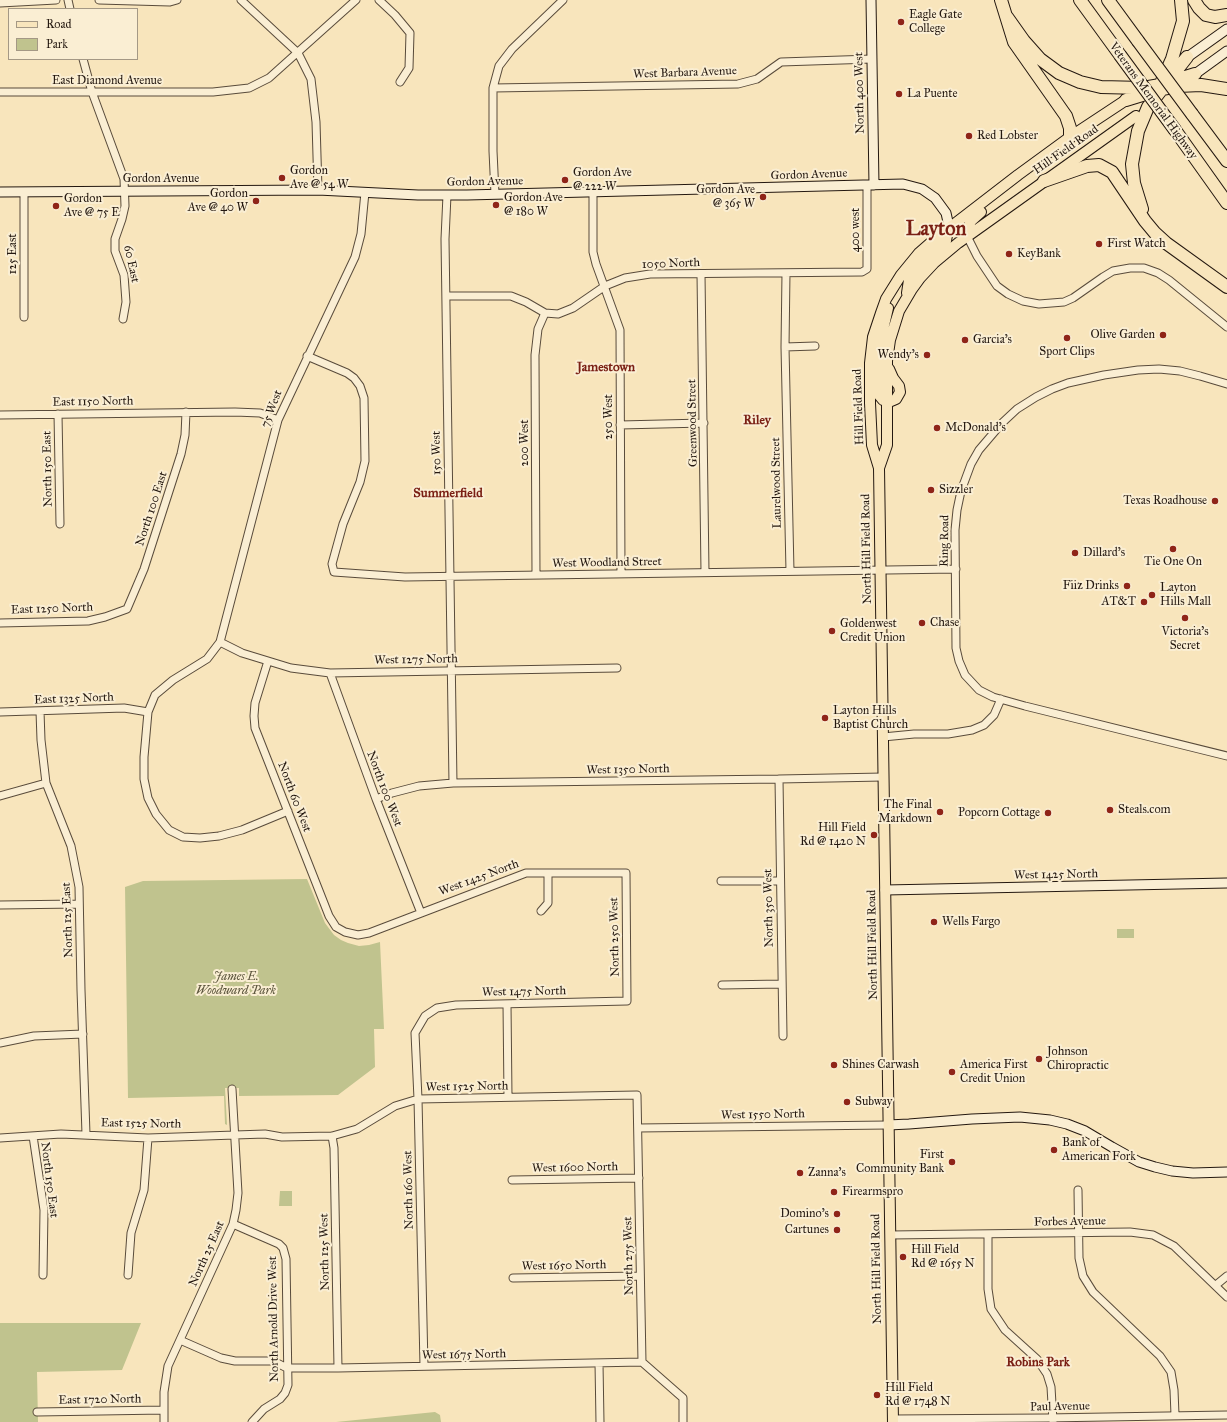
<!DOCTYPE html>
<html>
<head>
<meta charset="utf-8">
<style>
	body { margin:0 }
	#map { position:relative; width:1227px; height:1422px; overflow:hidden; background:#f8e5bc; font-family:"IM FELL Great Primer",serif }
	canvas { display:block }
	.legend { position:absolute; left:8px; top:8px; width:130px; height:52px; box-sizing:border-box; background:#faeed3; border:1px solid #a49885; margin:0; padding:5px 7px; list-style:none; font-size:12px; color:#241810 }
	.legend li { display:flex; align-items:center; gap:8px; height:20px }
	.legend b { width:20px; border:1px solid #a49885 }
</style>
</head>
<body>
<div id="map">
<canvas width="1227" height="1422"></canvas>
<ul class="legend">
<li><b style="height:5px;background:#f8e5bc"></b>Road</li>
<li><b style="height:11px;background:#c0c38e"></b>Park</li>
</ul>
</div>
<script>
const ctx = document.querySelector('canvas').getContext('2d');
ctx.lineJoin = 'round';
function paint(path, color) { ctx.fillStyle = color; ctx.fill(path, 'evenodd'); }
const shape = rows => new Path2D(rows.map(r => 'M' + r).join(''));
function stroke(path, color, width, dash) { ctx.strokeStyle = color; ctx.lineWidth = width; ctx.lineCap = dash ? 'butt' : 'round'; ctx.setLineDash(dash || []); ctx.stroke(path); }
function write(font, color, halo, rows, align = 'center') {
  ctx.font = font + ' "IM FELL Great Primer",serif'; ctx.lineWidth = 4; ctx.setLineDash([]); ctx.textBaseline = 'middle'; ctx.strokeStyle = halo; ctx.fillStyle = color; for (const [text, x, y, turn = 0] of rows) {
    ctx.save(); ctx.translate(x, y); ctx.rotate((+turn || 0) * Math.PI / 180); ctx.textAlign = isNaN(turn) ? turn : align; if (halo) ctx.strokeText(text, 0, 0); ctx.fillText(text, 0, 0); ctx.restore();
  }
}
const green = shape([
	[307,879,325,923,334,935,341,940,348,943,359,946,369,945,380,942,384,1029,374,1029,375,1067,338,1095,239,1096,239,1088,225,1088,227,1125,225,1124,224,1096,128,1098,125,887,143,881],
	[1117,929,1134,929,1134,938,1117,938],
	[280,1191,292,1191,292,1206,279,1206],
	[0,1323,141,1323,122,1370,37,1372,38,1422,0,1422],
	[435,1412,440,1415,441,1422,336,1422]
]);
const street = shape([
	[68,0,70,9],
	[99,0,170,2,177,0],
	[241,0,298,53,311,79,316,122,318,190],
	[379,0,395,15,410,33,409,68,400,82],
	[0,3,56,0],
	[83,59,92,92,124,179,125,206,122,219,115,239,115,251,124,275,126,302,123,319],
	[493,88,738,84,757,79,781,62,872,59],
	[0,92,213,92,249,88,269,78,356,0],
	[593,193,593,252,596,264,620,330,621,573],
	[495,194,493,151,493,88,499,66,512,49,563,0],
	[447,195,445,239,453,783],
	[967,236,977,256,997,286,1008,294,1023,301,1039,304,1064,302,1073,298,1103,277,1113,271,1130,268,1144,268,1158,273,1169,280,1227,327],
	[786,273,785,347,790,571],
	[701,274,705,572],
	[446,296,511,296,526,302,545,313,558,314,573,308,605,286,625,278,650,274,862,272,867,269,867,185],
	[24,317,24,192],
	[785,347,815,346],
	[307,356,347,373,354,378,360,386,364,398,365,461,360,482,343,524,332,564,334,572,405,577,956,569],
	[1227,384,1200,376,1180,371,1159,369,1138,370,1104,375,1068,383,1052,389,1036,397,1017,409,1002,423,979,450,971,464,961,491,957,510,955,530,956,648,959,661,965,675,979,690,993,697,1025,706,1227,756],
	[58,414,60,524],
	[0,415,235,412,260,413,278,420],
	[620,425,704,423],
	[536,575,535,355,538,329,545,313],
	[0,623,88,621,105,617,127,609,144,569,181,454,185,435,186,412],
	[220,642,242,653,291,668,330,673,617,668],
	[268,661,255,703,254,716,255,728,329,916,336,927,345,932,358,935,369,933,526,873,626,873,627,1001,456,1005,437,1008,425,1016,415,1033,418,1099,424,1366],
	[330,673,376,799,421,913],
	[40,711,41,740,46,783,71,846,79,887,81,990,86,1134],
	[0,712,124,708,148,712],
	[883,737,914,734,948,734,972,730,984,725,994,715,1001,699],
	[779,779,783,1036],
	[0,796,46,783],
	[376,799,392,793,419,786,453,783,779,779,883,777],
	[288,811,242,830,219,836,200,838,183,837,169,830,156,814,148,798,144,779,144,757,148,712,155,695,173,680,207,659,220,642,278,420,355,257,361,234,365,192],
	[721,881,780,881],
	[0,905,79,904],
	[541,911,548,903,548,873],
	[722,985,782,984],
	[507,1004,508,1097],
	[0,1043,34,1036,83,1034],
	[638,1128,888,1125],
	[33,1136,44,1210,43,1275],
	[332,1136,334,1148,338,1368],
	[0,1138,61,1134,148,1138,235,1135,265,1134,282,1137,332,1136,357,1129,395,1106,418,1099,637,1095,642,1362,683,1398,683,1422],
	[512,1180,639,1178],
	[1078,1190,1079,1258,1083,1276,1093,1292,1160,1356,1171,1372,1174,1390,1175,1415],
	[233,1224,279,1244,283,1248,286,1259,288,1385,285,1393,280,1399,264,1409,252,1422],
	[988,1234,988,1289,991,1309,1005,1330,1037,1359,1047,1374,1051,1387,1053,1421],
	[890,1235,1130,1232,1153,1235,1174,1246,1227,1297],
	[128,1275,131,1233,144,1190,148,1138],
	[513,1278,640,1276],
	[1216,1285,1227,1276],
	[180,1340,221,1358,235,1361,273,1361,287,1368,338,1368,642,1362],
	[599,1363,600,1422],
	[37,1412,164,1410],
	[893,1419,1046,1418,1227,1415],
	[164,1422,164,1392,168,1366,233,1224,236,1210,238,1193,232,1089]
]);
const secondary = shape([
	[871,0,874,185],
	[1182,61,1227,29],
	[1191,77,1227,51],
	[0,192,318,190,418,195,467,195,903,184,922,189,935,198,946,213,948,222,948,229],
	[885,890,1227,883],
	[888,1125,909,1124,972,1119,1020,1117,1050,1120,1067,1124,1085,1131,1112,1147,1139,1162,1155,1167,1172,1171,1193,1173,1227,1172]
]);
const primary = shape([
	[967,236,968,228,971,221,981,212],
	[907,293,909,280,925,260,946,241,948,229],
	[888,308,880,343,877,373,878,394,883,400,889,402,896,399,900,392,899,386,893,378,889,369],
	[879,468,887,445,887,361,890,340,899,311,912,289,920,278,934,263,958,243,1136,116],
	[893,1422,879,468,872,445,870,403,870,363,873,337,881,313,886,299,901,275,919,253,935,239,1018,175,1070,137,1126,100]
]);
const highway = shape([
	[1001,0,1014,42,1066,116,1070,128,1070,137],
	[1080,0,1120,55],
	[1108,0,1138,41],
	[1194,0,1199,8,1206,15,1215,17,1227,15],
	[1007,17,1024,41,1040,59,1059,73,1080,82,1101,87,1143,88,1160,85,1195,74],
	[1162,81,1172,59,1183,21,1181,0],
	[1126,100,1162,89,1178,86,1201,85,1227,89],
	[1192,114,1227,161],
	[1175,130,1227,203],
	[1044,181,1087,166,1099,165,1112,172,1145,221,1155,233,1166,243,1227,287],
	[1142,209,1134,183,1132,164,1138,131,1148,107,1187,57]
]);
const highwayBridge = shape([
	[1138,41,1192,114],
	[1120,55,1175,130]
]);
const markers = [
	[901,22,4,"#8f2418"],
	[899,94,4,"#8f2418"],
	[969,136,4,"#8f2418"],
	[282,178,4,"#8f2418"],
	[565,180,4,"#8f2418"],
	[763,197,4,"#8f2418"],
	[256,201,4,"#8f2418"],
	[496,205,4,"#8f2418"],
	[56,206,4,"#8f2418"],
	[1099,244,4,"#8f2418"],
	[1009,254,4,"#8f2418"],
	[1163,335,4,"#8f2418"],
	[1067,338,4,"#8f2418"],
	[965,340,4,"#8f2418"],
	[927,355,4,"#8f2418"],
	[937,428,4,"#8f2418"],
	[931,490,4,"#8f2418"],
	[1215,501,4,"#8f2418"],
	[1173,549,4,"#8f2418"],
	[1075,553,4,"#8f2418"],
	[1127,586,4,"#8f2418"],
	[1152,595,4,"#8f2418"],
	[1144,602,4,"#8f2418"],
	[1185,618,4,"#8f2418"],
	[922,623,4,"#8f2418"],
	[832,631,4,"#8f2418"],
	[825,718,4,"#8f2418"],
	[1110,810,4,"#8f2418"],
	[940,812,4,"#8f2418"],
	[1048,813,4,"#8f2418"],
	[874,835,4,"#8f2418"],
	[934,922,4,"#8f2418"],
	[1039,1059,4,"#8f2418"],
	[834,1065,4,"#8f2418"],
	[952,1072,4,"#8f2418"],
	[847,1102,4,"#8f2418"],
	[1054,1150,4,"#8f2418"],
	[952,1162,4,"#8f2418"],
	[800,1173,4,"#8f2418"],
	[834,1192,4,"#8f2418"],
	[837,1214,4,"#8f2418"],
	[837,1230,4,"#8f2418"],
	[903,1257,4,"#8f2418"],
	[877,1395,4,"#8f2418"]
];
const poiNames = [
	["Eagle Gate",909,15],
	["College",909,29],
	["La Puente",907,94],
	["Red Lobster",977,136],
	["Gordon",290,171],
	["Ave @ 54 W",290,185],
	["Gordon Ave",573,173],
	["@ 222 W",573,187],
	["Gordon Ave",755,190,"right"],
	["@ 365 W",755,204,"right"],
	["Gordon",248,194,"right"],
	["Ave @ 40 W",248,208,"right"],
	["Gordon Ave",504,198],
	["@ 180 W",504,212],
	["Gordon",64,199],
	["Ave @ 75 E",64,213],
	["First Watch",1107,244],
	["KeyBank",1017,254],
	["Olive Garden",1155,335,"right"],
	["Garcia's",973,340],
	["Sport Clips",1067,352,"center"],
	["Wendy's",919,355,"right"],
	["McDonald's",945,428],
	["Sizzler",939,490],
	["Texas Roadhouse",1207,501,"right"],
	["Dillard's",1083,553],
	["Tie One On",1173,562,"center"],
	["Fiiz Drinks",1119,586,"right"],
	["Layton",1160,588],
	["Hills Mall",1160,602],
	["AT&T",1136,602,"right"],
	["Chase",930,623],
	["Goldenwest",840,624],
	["Credit Union",840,638],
	["Victoria's",1185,632,"center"],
	["Secret",1185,646,"center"],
	["Layton Hills",833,711],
	["Baptist Church",833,725],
	["The Final",932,805,"right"],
	["Markdown",932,819,"right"],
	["Steals.com",1118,810],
	["Popcorn Cottage",1040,813,"right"],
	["Hill Field",866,828,"right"],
	["Rd @ 1420 N",866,842,"right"],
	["Wells Fargo",942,922],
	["Johnson",1047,1052],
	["Chiropractic",1047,1066],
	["Shines Carwash",842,1065],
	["America First",960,1065],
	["Credit Union",960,1079],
	["Subway",855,1102],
	["Bank of",1062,1143],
	["American Fork",1062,1157],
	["First",944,1155,"right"],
	["Community Bank",944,1169,"right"],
	["Zanna's",808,1173],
	["Firearmspro",842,1192],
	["Domino's",829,1214,"right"],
	["Cartunes",829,1230,"right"],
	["Hill Field",911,1250],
	["Rd @ 1655 N",911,1264],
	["Hill Field",885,1388],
	["Rd @ 1748 N",885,1402]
];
const streetNames = [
	["West Barbara Avenue",685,73,-2],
	["East Diamond Avenue",107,81],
	["North 400 West",860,93,-91],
	["Veterans Memorial Highway",1153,101,54],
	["Hill Field Road",1066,150,-35],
	["Gordon Avenue",809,175,-2],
	["Gordon Avenue",161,179],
	["Gordon Avenue",485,182,-1],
	["400 west",856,230,-90],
	["125 East",13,254,-90],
	["60 East",131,264,78],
	["1050 North",671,264,-2],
	["East 1150 North",93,402,-1],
	["Hill Field Road",859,407,-92],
	["75 West",272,409,-69],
	["250 West",609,417,-90],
	["Greenwood Street",693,423,-91],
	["200 West",525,443,-90],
	["150 West",437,453,-91],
	["North 150 East",48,469,-91],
	["Laurelwood Street",777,483,-91],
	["North 100 East",152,509,-72],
	["Ring Road",945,541,-89],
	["North Hill Field Road",867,549,-91],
	["West Woodland Street",607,563,-1],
	["East 1250 North",52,609,-2],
	["West 1275 North",416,660,-1],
	["East 1325 North",74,699,-2],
	["West 1350 North",628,770,-1],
	["North 100 West",384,789,69],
	["North 60 West",294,797,69],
	["West 1425 North",1056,875,-1],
	["West 1425 North",479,878,-20],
	["North 350 West",769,908,-91],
	["North 125 East",68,920,-92],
	["North 250 West",615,937,-91],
	["North Hill Field Road",873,945,-91],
	["West 1475 North",524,992,-1],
	["West 1525 North",467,1087,-1],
	["West 1550 North",763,1115,-1],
	["East 1525 North",141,1124,1],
	["West 1600 North",575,1168,-1],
	["North 150 East",49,1180,83],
	["North 160 West",409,1190,-91],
	["Forbes Avenue",1070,1222,-1],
	["North 125 West",325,1252,-91],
	["North 25 East",207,1254,-66],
	["North 275 West",629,1256,-91],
	["West 1650 North",564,1266,-1],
	["North Hill Field Road",877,1269,-91],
	["North Arnold Drive West",274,1319,-91],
	["West 1675 North",464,1355,-1],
	["East 1720 North",100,1400,-1],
	["Paul Avenue",1060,1407,-1]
];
const parkNames = [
	["James E.",236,977],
	["Woodward Park",236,991]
];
const neighbourhoodNames = [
	["Jamestown",606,368],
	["Riley",757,421],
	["Summerfield",448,494],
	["Robins Park",1038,1363]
];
const townNames = [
	["Layton",936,230]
];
paint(green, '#c0c38e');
stroke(street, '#594b3b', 9);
stroke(secondary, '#241810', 11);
stroke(primary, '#241810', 12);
stroke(highway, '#241810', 14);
stroke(street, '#faeed3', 7);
stroke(secondary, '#faeed3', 9);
stroke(primary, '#f8e5bc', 10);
stroke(highway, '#f8e5bc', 12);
stroke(highwayBridge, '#241810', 14, []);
stroke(highwayBridge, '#f8e5bc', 12);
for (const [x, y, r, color] of markers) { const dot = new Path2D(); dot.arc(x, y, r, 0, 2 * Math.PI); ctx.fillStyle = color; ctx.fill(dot); stroke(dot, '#faeed3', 1.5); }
write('12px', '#241810', '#faeed3', poiNames, 'left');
write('12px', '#241810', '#faeed3', streetNames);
write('italic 12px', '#5b543c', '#faeed3', parkNames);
write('bold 13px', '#7a1f14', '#faeed3', neighbourhoodNames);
write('bold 20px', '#7a1f14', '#faeed3', townNames);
</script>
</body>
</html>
